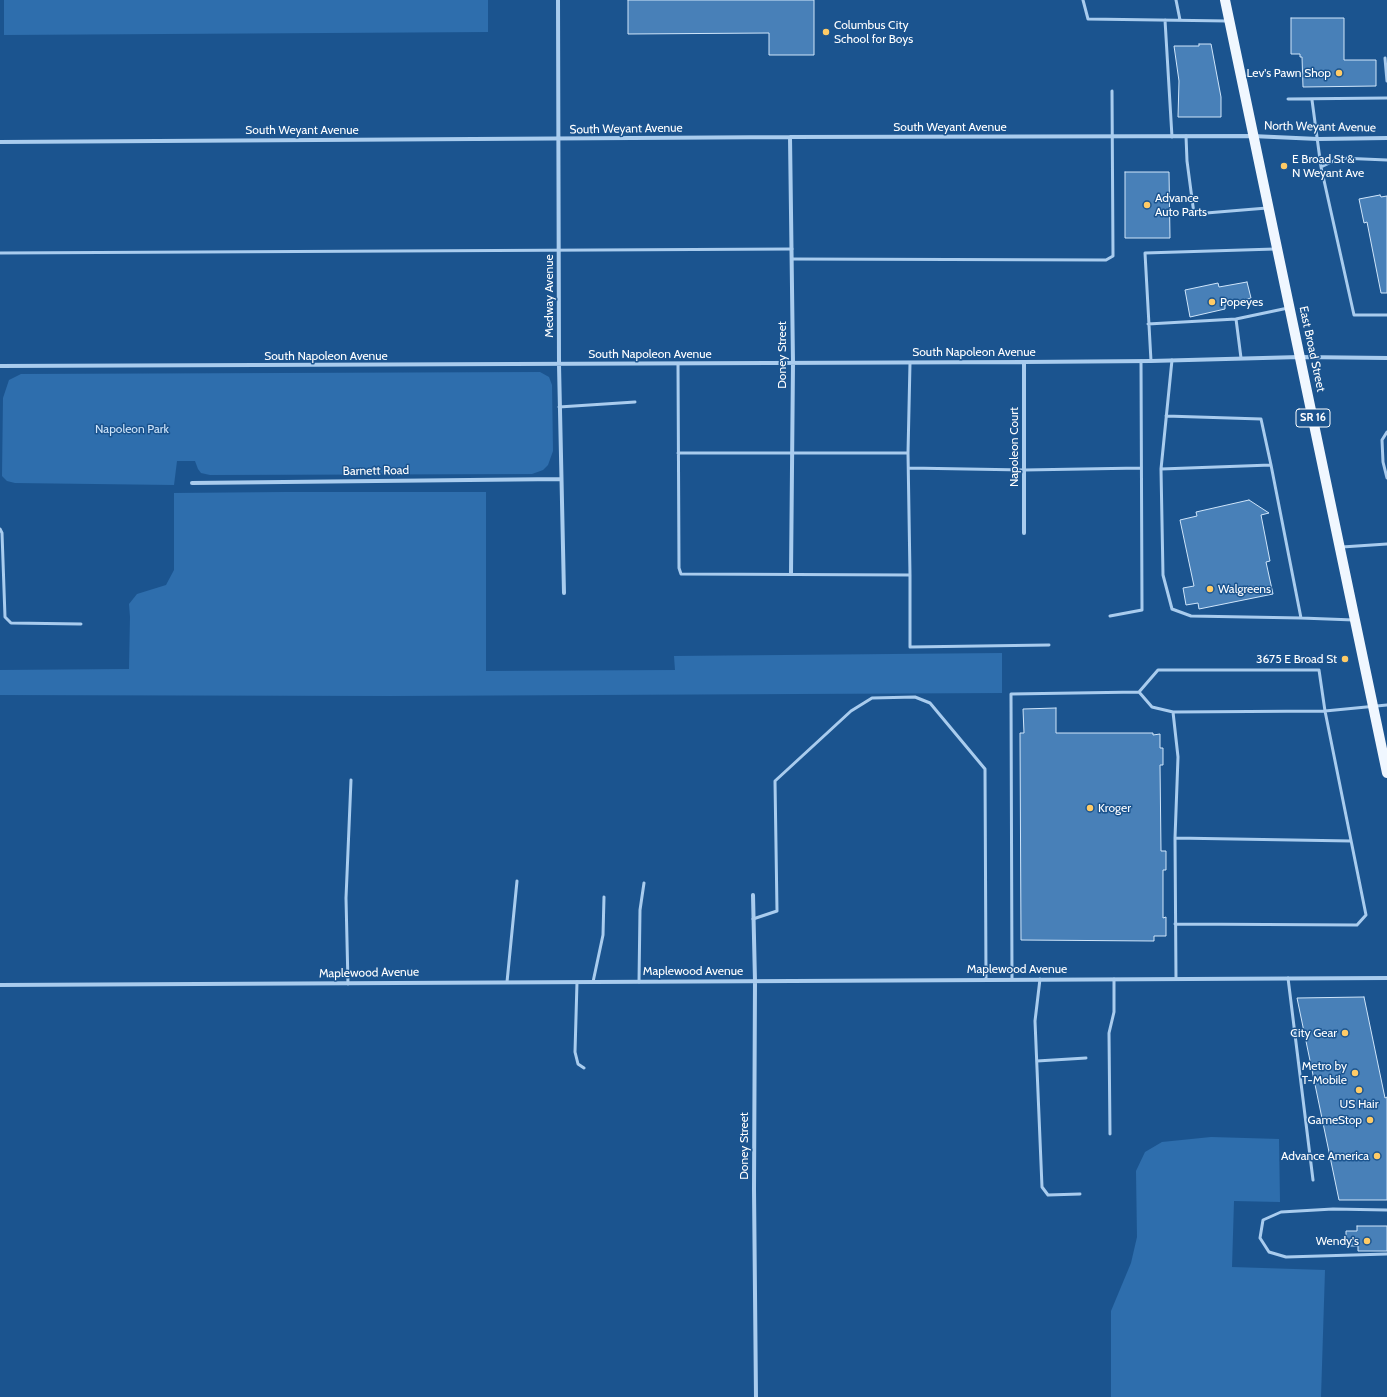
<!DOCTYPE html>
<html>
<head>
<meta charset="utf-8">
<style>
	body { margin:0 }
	canvas { display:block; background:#1b548f }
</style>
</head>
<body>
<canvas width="1387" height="1397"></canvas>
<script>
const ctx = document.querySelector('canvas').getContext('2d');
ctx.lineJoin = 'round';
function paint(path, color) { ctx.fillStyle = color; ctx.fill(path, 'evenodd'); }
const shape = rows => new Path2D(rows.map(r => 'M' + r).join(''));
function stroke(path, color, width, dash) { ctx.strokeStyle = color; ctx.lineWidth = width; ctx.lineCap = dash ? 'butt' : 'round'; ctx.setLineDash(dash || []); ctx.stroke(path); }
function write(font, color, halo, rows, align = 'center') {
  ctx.font = font + ' Cabin,sans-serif'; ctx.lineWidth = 3; ctx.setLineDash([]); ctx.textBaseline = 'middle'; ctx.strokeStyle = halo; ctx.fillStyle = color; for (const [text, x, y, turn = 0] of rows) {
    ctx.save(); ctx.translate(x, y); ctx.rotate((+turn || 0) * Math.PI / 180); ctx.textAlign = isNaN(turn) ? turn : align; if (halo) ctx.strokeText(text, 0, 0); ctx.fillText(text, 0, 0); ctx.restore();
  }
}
const green = shape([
	[4,0,488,0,488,32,4,35],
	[540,372,549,377,552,385,553,451,548,465,543,470,532,474,210,475,201,473,198,469,195,461,177,461,174,485,15,483,7,481,2,476,3,398,9,380,21,374],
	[284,492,486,492,486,671,675,670,674,656,1002,653,1002,693,391,696,0,695,0,670,129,669,130,617,129,604,137,594,166,585,174,570,174,493],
	[1211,1137,1279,1139,1280,1202,1234,1201,1232,1267,1325,1270,1321,1397,1111,1397,1111,1311,1131,1263,1137,1237,1136,1171,1145,1152,1162,1142]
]);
const building = shape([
	[628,0,814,0,814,55,769,55,769,33,628,34,628,0],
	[1291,18,1344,18,1344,60,1376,60,1376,86,1303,87,1302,57,1300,57,1300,54,1291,54,1291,18],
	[1199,44,1211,44,1221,97,1221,117,1178,117,1179,81,1174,46,1199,46,1199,44],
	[1125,172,1169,172,1170,238,1125,238,1125,172],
	[1380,195,1381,197,1387,196,1387,293,1381,293,1367,222,1364,223,1359,199,1380,195],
	[1247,282,1251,298,1225,305,1225,309,1190,317,1185,290,1218,283,1219,287,1247,282],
	[1249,500,1269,513,1261,515,1270,561,1266,562,1273,594,1199,609,1198,603,1186,605,1183,588,1194,586,1180,520,1197,516,1196,512,1249,500],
	[1056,708,1056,733,1153,733,1153,735,1160,734,1160,748,1163,748,1163,765,1160,765,1161,851,1166,851,1166,870,1163,870,1163,918,1166,917,1166,936,1154,936,1154,941,1021,940,1020,733,1024,733,1023,709,1056,708],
	[1364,997,1385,1098,1387,1097,1387,1200,1339,1200,1297,998,1364,997],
	[1357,1226,1387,1226,1387,1251,1358,1251,1358,1246,1346,1246,1346,1231,1357,1231,1357,1226]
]);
const lane = shape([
	[1083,0,1088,19,1228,21],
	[1176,0,1180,20],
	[1165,20,1172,137],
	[1385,58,1387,81],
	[1288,99,1387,98],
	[1312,100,1321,167,1354,315,1387,315],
	[1186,136,1187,161,1194,214,1267,208],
	[1321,167,1340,158,1387,160],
	[0,253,792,249],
	[792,259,1106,260,1113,256,1112,91],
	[1148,324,1236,319],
	[1241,358,1236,319,1288,308],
	[1172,360,1161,469,1163,575,1172,609,1191,616,1301,618],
	[1151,361,1145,253,1275,249],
	[678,364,679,568,681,574,910,575,908,453,910,363],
	[559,407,635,402],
	[1166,416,1261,419,1271,465],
	[1387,432,1382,440,1383,462,1387,478],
	[678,453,908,453],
	[909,468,1024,470,1141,468],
	[1161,469,1271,465,1301,618,1354,620],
	[0,529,2,533,5,617,11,623,81,624],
	[1342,547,1387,544],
	[910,575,910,647,1049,645],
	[1110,616,1142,610,1141,361],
	[1139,692,1158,670,1319,670,1325,711,1366,915,1357,925,1175,924],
	[1175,838,1351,841],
	[753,919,777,911,775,781,851,711,872,698,915,697,930,703,985,769,986,979],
	[1288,978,1313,1180],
	[1012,979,1011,694,1139,692,1152,707,1173,712],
	[1040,979,1035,1021,1042,1187,1048,1195,1080,1194],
	[1176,979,1175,838,1178,757,1173,712,1325,711,1387,705],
	[507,982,517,881],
	[577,982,575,1052,578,1064,584,1068],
	[593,982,603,935,604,897],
	[639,982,640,910,644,883],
	[348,984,346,898,351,780],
	[1037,1061,1086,1058],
	[1110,1134,1109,1033,1114,1012,1114,979],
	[1387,1210,1333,1209,1281,1212,1263,1220,1260,1238,1269,1252,1286,1257,1387,1254]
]);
const street = shape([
	[558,0,559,365,564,593],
	[790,137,793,363,791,573],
	[0,142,790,137,1252,136,1318,139,1387,138],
	[1024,362,1024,533],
	[0,366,1024,362,1151,361,1300,357,1387,358],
	[192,483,561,479],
	[753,895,755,981,754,1189,756,1397],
	[0,985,1387,978]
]);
const primary = shape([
	[1225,0,1387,773]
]);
const markers = [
	[826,32,4,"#ffcb66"],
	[1339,73,4,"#ffcb66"],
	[1284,166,4,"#ffcb66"],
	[1147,205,4,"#ffcb66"],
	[1212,302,4,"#ffcb66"],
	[1210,589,4,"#ffcb66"],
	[1345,659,4,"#ffcb66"],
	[1090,808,4,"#ffcb66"],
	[1345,1033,4,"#ffcb66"],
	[1355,1073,4,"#ffcb66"],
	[1359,1090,4,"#ffcb66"],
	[1370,1120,4,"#ffcb66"],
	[1377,1156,4,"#ffcb66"],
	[1367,1241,4,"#ffcb66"]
];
const shields = [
	[1313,418,34]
];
const shieldNames = [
	["SR 16",1313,418]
];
const poiNames = [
	["Columbus City",834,25,"left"],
	["School for Boys",834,39,"left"],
	["Lev's Pawn Shop",1331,73],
	["E Broad St &",1292,159,"left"],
	["N Weyant Ave",1292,173,"left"],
	["Advance",1155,198,"left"],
	["Auto Parts",1155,212,"left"],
	["Popeyes",1220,302,"left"],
	["Walgreens",1218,589,"left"],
	["3675 E Broad St",1337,659],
	["Kroger",1098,808,"left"],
	["City Gear",1337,1033],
	["Metro by",1347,1066],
	["T-Mobile",1347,1080],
	["US Hair",1359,1104,"center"],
	["GameStop",1362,1120],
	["Advance America",1369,1156],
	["Wendy's",1359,1241]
];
const streetNames = [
	["South Weyant Avenue",950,127],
	["North Weyant Avenue",1320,127,1],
	["South Weyant Avenue",626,129,-1],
	["South Weyant Avenue",302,130],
	["Medway Avenue",549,296,-90],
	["East Broad Street",1312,349,78],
	["South Napoleon Avenue",974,352],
	["South Napoleon Avenue",650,354],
	["Doney Street",782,355,-90],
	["South Napoleon Avenue",326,356],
	["Napoleon Court",1014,447,-90],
	["Barnett Road",376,471,-1],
	["Maplewood Avenue",1017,969],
	["Maplewood Avenue",693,971],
	["Maplewood Avenue",369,973,-1],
	["Doney Street",744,1146,-90]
];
const parkNames = [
	["Napoleon Park",132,429]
];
paint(green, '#2e6ead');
paint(building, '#4880b8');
stroke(building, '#cfe5fa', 1);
stroke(lane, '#a9ccee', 3);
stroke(street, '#a9ccee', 4);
stroke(primary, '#f0f7ff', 10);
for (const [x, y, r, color] of markers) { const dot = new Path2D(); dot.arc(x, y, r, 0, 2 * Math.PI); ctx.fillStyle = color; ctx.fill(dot); stroke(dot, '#1b548f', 1.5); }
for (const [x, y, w] of shields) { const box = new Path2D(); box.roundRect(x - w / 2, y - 9, w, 18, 3); ctx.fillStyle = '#1b548f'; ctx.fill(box); stroke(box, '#fff', 1); }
write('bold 11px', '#fff', null, shieldNames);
write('12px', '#fff', '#1b548f', poiNames, 'right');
write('12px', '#fff', '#1b548f', streetNames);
write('12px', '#cfe5fa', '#1b548f', parkNames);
</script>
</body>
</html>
